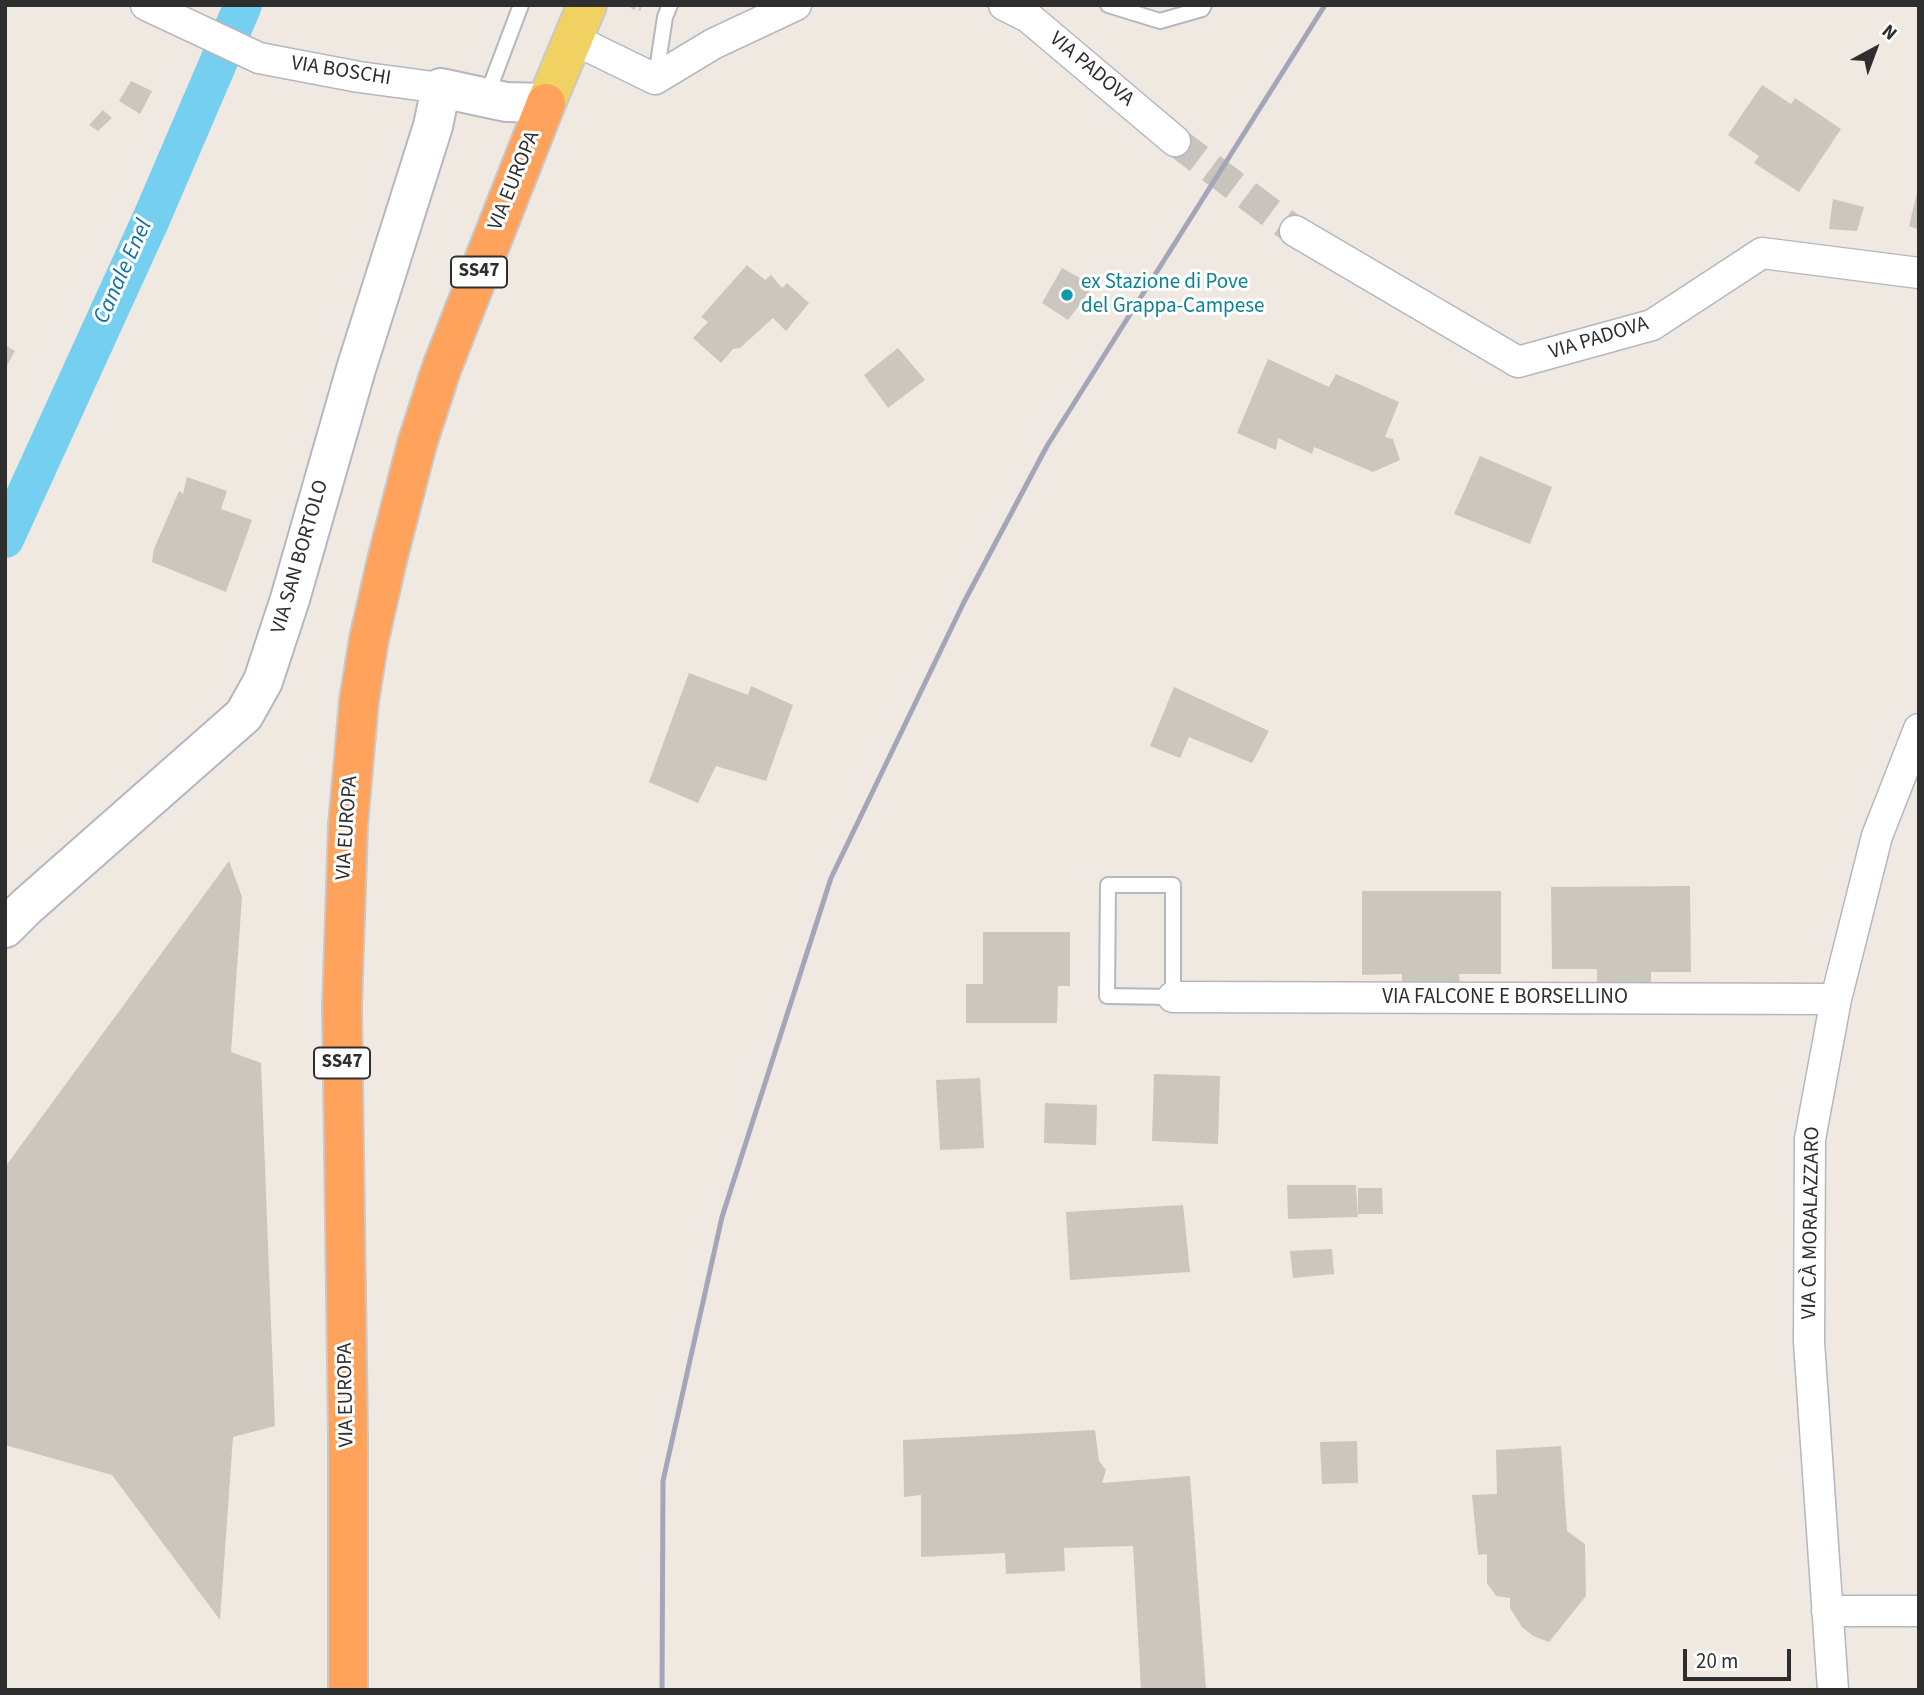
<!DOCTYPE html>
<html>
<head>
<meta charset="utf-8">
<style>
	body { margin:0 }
	#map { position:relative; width:1924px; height:1695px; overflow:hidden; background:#efe9e1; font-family:"Source Sans 3",sans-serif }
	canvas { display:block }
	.frame { position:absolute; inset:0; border:7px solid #2e2e2e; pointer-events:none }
	.north { position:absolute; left:1840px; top:14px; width:70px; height:70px; -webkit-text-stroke:5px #fff; paint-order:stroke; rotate:41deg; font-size:19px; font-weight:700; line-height:28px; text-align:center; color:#2e2e2e }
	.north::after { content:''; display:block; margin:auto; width:24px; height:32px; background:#2e2e2e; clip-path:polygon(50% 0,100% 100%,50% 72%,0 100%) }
	.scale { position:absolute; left:1683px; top:1649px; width:108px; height:32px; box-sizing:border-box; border:4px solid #2e2e2e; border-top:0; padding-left:9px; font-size:21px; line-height:24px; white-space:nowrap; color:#2e2e2e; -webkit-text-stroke:5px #fff; paint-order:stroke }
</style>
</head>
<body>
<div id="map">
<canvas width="1924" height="1695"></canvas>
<div class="frame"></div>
<div class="north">N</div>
<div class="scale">20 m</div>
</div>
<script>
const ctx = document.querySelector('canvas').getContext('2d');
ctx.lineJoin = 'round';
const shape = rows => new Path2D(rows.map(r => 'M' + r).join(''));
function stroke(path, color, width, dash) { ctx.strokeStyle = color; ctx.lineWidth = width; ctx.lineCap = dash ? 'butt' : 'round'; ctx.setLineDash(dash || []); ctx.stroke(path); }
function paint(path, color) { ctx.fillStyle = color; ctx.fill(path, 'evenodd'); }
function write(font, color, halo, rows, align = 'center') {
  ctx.font = font + ' "Source Sans 3",sans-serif'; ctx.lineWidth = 6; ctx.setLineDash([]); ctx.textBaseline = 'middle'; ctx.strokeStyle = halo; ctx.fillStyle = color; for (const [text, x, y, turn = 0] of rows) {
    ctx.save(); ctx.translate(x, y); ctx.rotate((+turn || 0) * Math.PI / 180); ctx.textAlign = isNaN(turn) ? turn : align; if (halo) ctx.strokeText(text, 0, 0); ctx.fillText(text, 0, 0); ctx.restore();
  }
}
const canal = shape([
	[5,539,152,217,243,5]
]);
const building = shape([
	[131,81,152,91,140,114,119,101],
	[1762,85,1791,104,1795,98,1841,129,1799,192,1754,163,1759,156,1728,135],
	[103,110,112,118,98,131,89,125],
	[1918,188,1919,188,1919,230,1909,226],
	[1833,199,1864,207,1857,231,1829,229],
	[747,265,765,280,771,275,782,288,787,283,809,303,786,331,773,318,740,348,733,349,721,363,693,338,708,322,701,317],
	[1062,268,1094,286,1068,320,1042,303],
	[5,345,15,351,5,369],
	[898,348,925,380,888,408,864,375],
	[1268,359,1329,387,1336,374,1399,402,1385,437,1393,439,1400,460,1373,472,1314,447,1312,454,1278,438,1276,450,1237,433],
	[1480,456,1552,487,1530,544,1454,514],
	[187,477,227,491,221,509,252,520,226,592,152,562,154,549,179,491,183,494],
	[689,673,748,695,751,686,793,705,766,781,716,766,698,803,649,782],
	[1174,687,1269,731,1252,763,1189,737,1180,758,1150,746],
	[229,861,242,897,231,1052,261,1063,275,1426,233,1437,220,1620,112,1475,5,1445,5,1167],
	[1690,886,1691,972,1651,972,1651,986,1597,986,1597,969,1552,969,1551,887],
	[1362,891,1501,891,1501,974,1459,974,1460,983,1402,983,1402,974,1362,975],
	[983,932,1070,932,1070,986,1058,986,1057,1023,966,1023,966,984,983,984],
	[1154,1074,1220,1076,1218,1144,1152,1141],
	[980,1078,984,1148,940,1150,936,1080],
	[1045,1103,1097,1105,1096,1145,1044,1143],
	[1287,1185,1356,1185,1358,1217,1288,1219],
	[1358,1188,1382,1188,1383,1214,1358,1214],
	[1183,1205,1190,1272,1070,1280,1066,1212],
	[1332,1249,1334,1274,1293,1278,1290,1251],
	[1095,1430,1099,1461,1106,1470,1102,1483,1190,1476,1206,1690,1141,1690,1133,1546,1064,1548,1065,1571,1006,1574,1005,1553,921,1557,921,1495,904,1497,903,1440],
	[1357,1441,1358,1483,1322,1484,1320,1442],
	[1561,1446,1567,1531,1585,1544,1586,1596,1549,1642,1533,1636,1522,1627,1510,1608,1510,1598,1496,1596,1487,1583,1487,1554,1478,1555,1472,1495,1497,1494,1496,1450]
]);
const streetTunnel = shape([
	[1175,141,1295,231]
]);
const path = shape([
	[634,5,633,7,641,9]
]);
const lane = shape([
	[1108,5,1160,21,1202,9,1204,5],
	[656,76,665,17,670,5],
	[487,95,521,5],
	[1108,885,1173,885,1173,997,1107,996,1108,885]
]);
const street = shape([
	[146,5,259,58,359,77,441,88],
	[1004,5,1028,17,1175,141],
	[573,39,655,79,713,44,796,5],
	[1295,231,1518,362,1652,325,1762,253,1919,273],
	[1173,997,1836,999],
	[1827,1611,1919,1611],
	[1833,1690,1809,1342,1810,1139,1836,999,1877,836,1919,729]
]);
const secondary = shape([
	[5,928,26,907,244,715,263,681,290,599,356,369,433,126,441,88,506,102,546,103]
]);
const primary = shape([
	[546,103,587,5]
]);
const highway = shape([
	[348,1690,348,1436,342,1007,348,825,359,701,369,639,388,556,417,444,442,367,546,103]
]);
const rail = shape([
	[662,1690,663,1481,722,1217,831,878,964,602,1047,446,1325,5]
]);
const markers = [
	[1067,295,7,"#0f9aa8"]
];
const shields = [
	[479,272,56],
	[342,1063,56]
];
const shieldNames = [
	["SS47",479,272],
	["SS47",342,1063]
];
const streetNames = [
	["VIA PADOVA",1091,70,40],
	["VIA BOSCHI",341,72,9],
	["VIA EUROPA",515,181,-68],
	["VIA PADOVA",1599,339,-17],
	["VIA SAN BORTOLO",301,557,-74],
	["VIA EUROPA",348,828,-86],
	["VIA FALCONE E BORSELLINO",1505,998],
	["VIA CÀ MORALAZZARO",1812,1223,-89],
	["VIA EUROPA",347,1395,-91]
];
const cultureNames = [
	["ex Stazione di Pove",1081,283],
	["del Grappa-Campese",1081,307]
];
const waterNames = [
	["Canale Enel",124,272,-66]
];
stroke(canal, '#75cff0', 38);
paint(building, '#cbc7bf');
stroke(streetTunnel, '#c8c4bd', 30, [30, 15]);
stroke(lane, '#b4b7c1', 18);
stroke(street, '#b4b7c1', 33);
stroke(secondary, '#b4b7c1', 42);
stroke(primary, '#c9c9c9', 42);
stroke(highway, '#c9c9c9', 42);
stroke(path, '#c9c9c9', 4.5, [5, 3.5]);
stroke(lane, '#fff', 14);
stroke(street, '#fff', 30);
stroke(secondary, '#fff', 38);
stroke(primary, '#f2d163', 38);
stroke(highway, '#ffa35c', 38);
stroke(rail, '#a3a6b8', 5);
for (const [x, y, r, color] of markers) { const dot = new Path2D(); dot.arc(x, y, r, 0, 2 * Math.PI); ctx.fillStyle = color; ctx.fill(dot); stroke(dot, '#fff', 2.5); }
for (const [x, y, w] of shields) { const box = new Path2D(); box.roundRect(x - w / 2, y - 15.5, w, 31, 5); ctx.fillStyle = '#fff'; ctx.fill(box); stroke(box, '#2e2e2e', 2); }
write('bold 19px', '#2e2e2e', null, shieldNames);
write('21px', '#2e2e2e', '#fff', streetNames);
write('21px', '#0d838f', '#fff', cultureNames, 'left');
write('italic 23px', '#0d6fa3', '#fff', waterNames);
</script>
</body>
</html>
